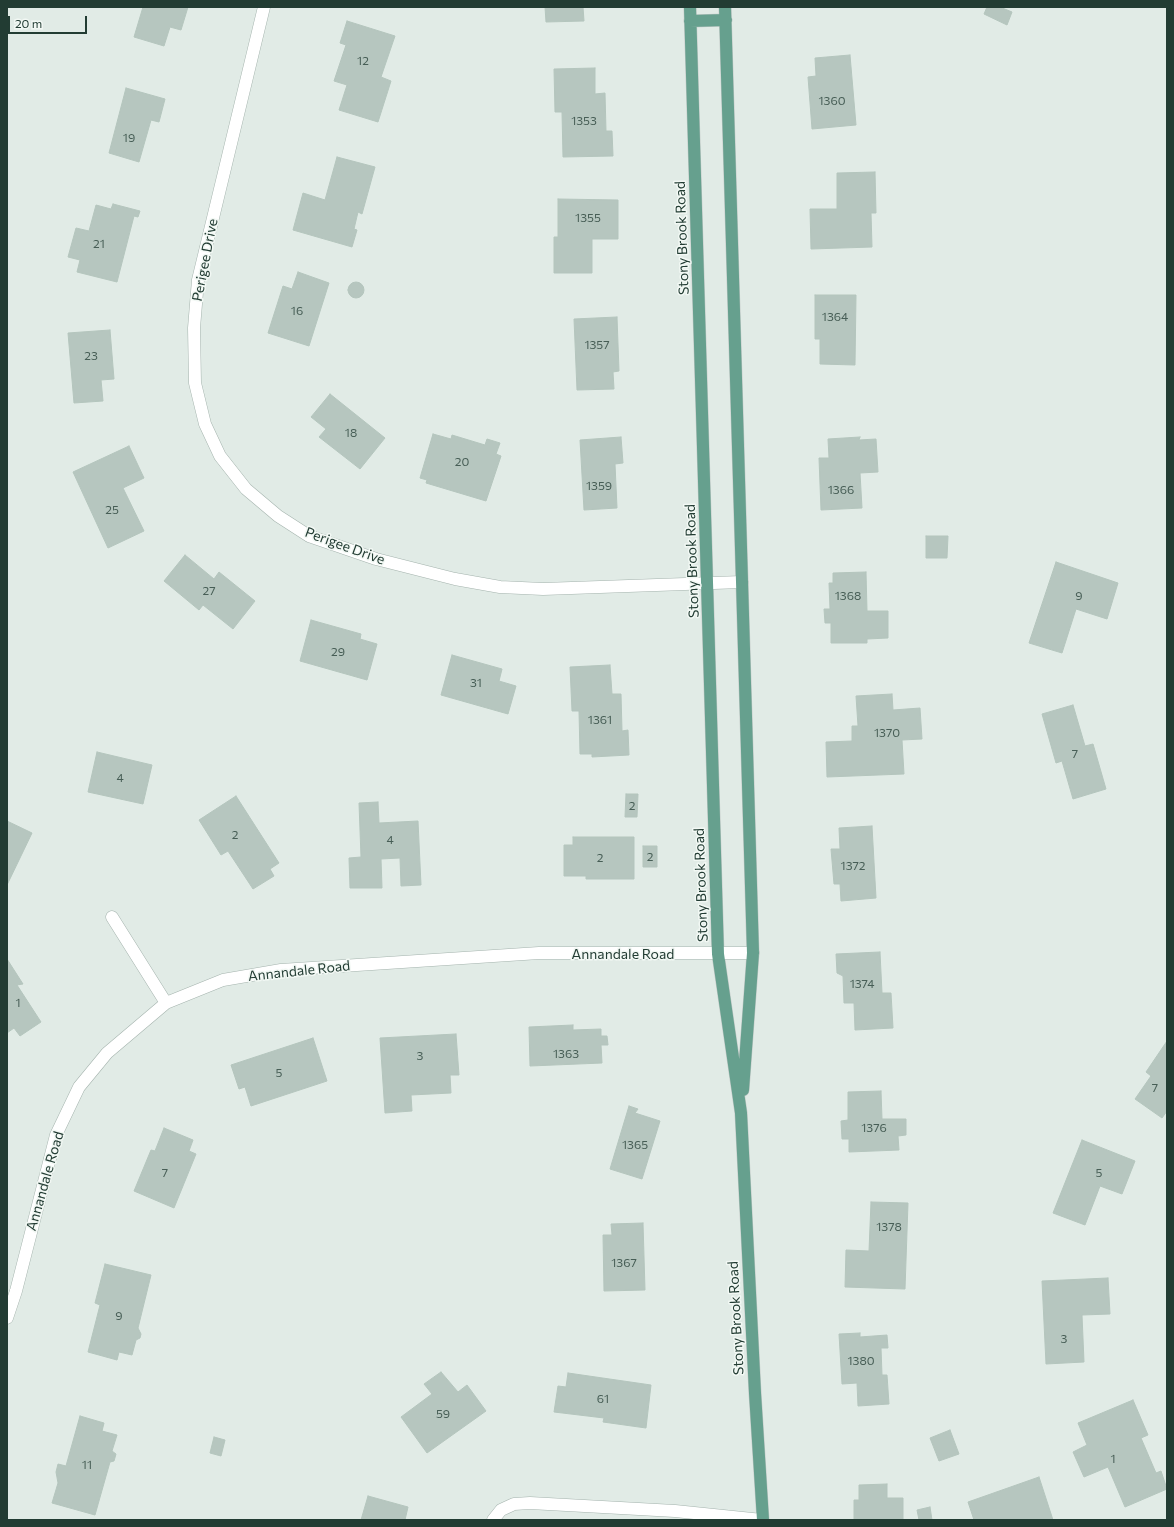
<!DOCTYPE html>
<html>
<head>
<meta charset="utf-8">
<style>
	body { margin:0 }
	#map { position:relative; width:1174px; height:1527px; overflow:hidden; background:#e1ebe6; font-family:Commissioner,sans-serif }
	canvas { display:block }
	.frame { position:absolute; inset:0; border:8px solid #223c33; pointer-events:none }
	.scale { position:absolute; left:8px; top:16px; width:79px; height:18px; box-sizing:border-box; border:2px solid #223c33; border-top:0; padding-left:5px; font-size:12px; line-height:14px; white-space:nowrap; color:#223c33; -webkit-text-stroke:3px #f2f8f4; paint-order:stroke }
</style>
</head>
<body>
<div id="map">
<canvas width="1174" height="1527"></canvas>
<div class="frame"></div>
<div class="scale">20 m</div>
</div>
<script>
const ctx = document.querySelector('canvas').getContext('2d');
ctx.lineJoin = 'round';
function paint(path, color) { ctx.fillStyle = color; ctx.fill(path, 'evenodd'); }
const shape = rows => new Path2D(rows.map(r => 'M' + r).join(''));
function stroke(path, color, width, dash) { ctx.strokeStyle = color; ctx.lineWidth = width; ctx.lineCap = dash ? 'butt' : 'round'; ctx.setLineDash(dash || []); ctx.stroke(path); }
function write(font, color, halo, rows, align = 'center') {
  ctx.font = font + ' Commissioner,sans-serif'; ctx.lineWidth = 3; ctx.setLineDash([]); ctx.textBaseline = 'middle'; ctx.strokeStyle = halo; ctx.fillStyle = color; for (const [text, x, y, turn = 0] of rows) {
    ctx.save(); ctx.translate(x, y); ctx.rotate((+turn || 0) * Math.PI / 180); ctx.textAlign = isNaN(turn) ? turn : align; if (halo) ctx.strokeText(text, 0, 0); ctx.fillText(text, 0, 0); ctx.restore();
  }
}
const building = shape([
	[143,7,188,7,181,30,170,27,164,46,134,37,143,7],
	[545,7,583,7,584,21,546,22,545,7],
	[987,7,1000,7,1012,12,1007,25,984,14,987,7],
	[347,21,395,36,381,77,391,81,378,122,339,110,347,85,334,81,346,45,340,43,347,21],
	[850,55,856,125,812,129,808,77,816,76,815,58,850,55],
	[595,68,595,94,605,93,606,131,612,131,613,156,563,157,562,112,555,112,554,69,595,68],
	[126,88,165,99,159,122,151,120,139,162,109,153,126,88],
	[337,157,375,167,362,214,358,212,354,229,357,230,352,247,293,230,303,193,325,200,337,157],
	[875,172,876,213,871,213,872,247,811,249,810,209,837,209,837,173,875,172],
	[558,199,618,200,618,239,592,239,592,273,554,273,554,237,558,237,558,199],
	[113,204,140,211,138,217,134,216,117,282,77,272,80,260,68,257,76,228,89,231,96,205,111,209,113,204],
	[298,272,329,283,309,346,268,333,283,286,292,289,298,272],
	'348 290a8 8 0 1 1 16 0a8 8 0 1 1-16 0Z',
	[815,295,856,295,855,365,820,364,820,339,815,339,815,295],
	[617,317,619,371,613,372,614,389,577,390,574,319,617,317],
	[110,330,114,379,101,380,103,401,74,403,68,333,110,330],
	[330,394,385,438,360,469,319,437,326,429,311,417,330,394],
	[433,434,451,439,452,435,485,445,487,439,500,443,496,454,501,456,486,501,426,483,427,480,420,478,433,434],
	[621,437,623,463,615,464,617,508,584,510,580,440,621,437],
	[860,437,859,440,876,439,878,472,860,473,862,508,821,510,819,458,829,458,828,439,860,437],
	[129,446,144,478,123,488,144,531,108,548,73,472,129,446],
	[926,536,948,536,947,558,926,558,926,536],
	[185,555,214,579,219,572,255,601,233,629,203,605,199,610,164,581,185,555],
	[1056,562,1118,583,1107,619,1076,609,1062,653,1029,643,1056,562],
	[866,572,867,611,888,611,888,638,867,639,867,643,831,643,831,623,825,623,824,609,830,609,829,583,833,583,833,573,866,572],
	[311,620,361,634,360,639,377,644,367,680,300,661,311,620],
	[452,655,502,669,499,681,516,686,508,714,441,695,452,655],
	[610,665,612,694,621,694,622,731,628,730,629,755,592,757,592,754,580,754,579,711,572,711,570,667,610,665],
	[892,694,893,710,920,708,922,739,902,740,904,774,827,777,826,742,852,741,852,726,858,726,856,696,892,694],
	[1073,705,1085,746,1093,744,1106,789,1073,799,1062,761,1056,763,1042,714,1073,705],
	[97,752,152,765,143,804,88,792,97,752],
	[626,794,638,794,637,817,625,817,626,794],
	[236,796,279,863,270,869,274,876,253,889,228,851,221,855,199,820,236,796],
	[378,802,379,823,418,821,421,885,401,886,400,858,381,859,382,888,350,888,349,858,361,857,359,803,378,802],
	[7,821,32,833,7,885,7,821],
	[872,826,876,898,841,901,840,884,834,884,831,849,840,849,839,828,872,826],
	[573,837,634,837,634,879,586,879,586,876,564,876,564,845,573,845,573,837],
	[643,846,657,846,657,867,643,867,643,846],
	[880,952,882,993,891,993,893,1028,855,1030,854,1003,844,1003,843,976,837,973,836,954,880,952],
	[7,959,23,984,17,985,41,1022,20,1036,14,1028,7,1033,7,959],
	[573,1025,573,1030,601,1029,601,1036,607,1036,608,1045,601,1045,602,1063,530,1066,529,1027,573,1025],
	[456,1034,459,1075,450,1075,451,1093,411,1095,412,1111,385,1113,380,1038,456,1034],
	[313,1038,327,1081,251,1106,245,1087,239,1089,231,1065,313,1038],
	[1167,1041,1167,1111,1162,1118,1135,1099,1151,1076,1146,1072,1167,1041],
	[881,1091,882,1119,906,1119,906,1135,898,1136,899,1150,849,1152,849,1139,842,1139,841,1121,848,1120,848,1092,881,1091],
	[629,1106,638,1109,635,1113,660,1121,642,1179,610,1169,629,1106],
	[164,1128,193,1140,189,1151,196,1154,174,1208,134,1191,151,1150,155,1151,164,1128],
	[1082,1140,1135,1161,1122,1194,1100,1186,1085,1225,1053,1213,1082,1140],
	[871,1202,908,1203,905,1289,845,1287,846,1250,869,1251,871,1202],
	[643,1223,645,1290,604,1291,603,1235,612,1235,611,1224,643,1223],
	[105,1264,151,1275,138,1328,141,1334,140,1338,136,1340,132,1355,119,1352,117,1360,88,1352,100,1305,95,1303,105,1264],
	[1108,1278,1110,1314,1082,1315,1084,1362,1046,1364,1042,1281,1108,1278],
	[860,1333,860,1337,887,1335,888,1348,881,1348,882,1375,887,1375,889,1404,858,1406,857,1383,842,1384,839,1334,860,1333],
	[441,1372,458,1392,467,1385,486,1411,427,1453,401,1417,432,1394,424,1384,441,1372],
	[568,1373,651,1385,646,1428,603,1422,604,1418,554,1412,558,1386,566,1387,568,1373],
	[1133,1400,1148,1435,1141,1438,1156,1473,1161,1471,1167,1489,1125,1507,1108,1467,1084,1477,1073,1452,1087,1445,1078,1423,1133,1400],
	[80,1416,104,1423,102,1431,117,1435,112,1451,116,1454,114,1461,110,1462,95,1515,52,1503,58,1483,56,1472,58,1464,66,1466,80,1416],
	[950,1430,959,1454,939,1461,930,1438,950,1430],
	[214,1437,225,1440,221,1456,210,1453,214,1437],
	[1039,1477,1053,1520,974,1520,968,1502,1039,1477],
	[887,1484,887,1498,903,1498,903,1520,854,1520,854,1500,859,1500,859,1485,887,1484],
	[368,1496,408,1507,405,1520,361,1520,368,1496],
	[930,1507,932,1520,919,1520,917,1510,930,1507]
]);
const minor = shape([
	[264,7,198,280,194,328,195,383,205,424,220,456,246,489,278,516,309,536,376,559,455,579,500,587,543,589,742,582],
	[112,917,166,1003],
	[7,1318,16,1291,56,1135,79,1087,107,1053,166,1003,223,980,281,970,539,953,753,953],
	[493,1520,501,1510,514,1504,530,1503,675,1511,762,1520]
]);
const major = shape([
	[690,7,718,954,741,1113,755,1393,763,1520],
	[725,7,753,953,743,1090],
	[690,21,726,20]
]);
const numberNames = [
	["12",363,61],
	["1360",832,101],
	["1353",584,121],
	["19",129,138],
	["1355",588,218],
	["21",99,244],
	["16",297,311],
	["1364",835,317],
	["1357",597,345],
	["23",91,356],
	["18",351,433],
	["20",462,462],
	["1359",599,486],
	["1366",841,490],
	["25",112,510],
	["27",209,591],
	["1368",848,596],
	["9",1079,596],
	["29",338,652],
	["31",476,683],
	["1361",600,720],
	["1370",887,733],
	["7",1075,754],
	["4",120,778],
	["2",632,806],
	["2",235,835],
	["4",390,840],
	["2",650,857],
	["2",600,858],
	["1372",853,866],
	["1374",862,984],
	["1",18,1003],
	["1363",566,1054],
	["3",420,1056],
	["5",279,1073],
	["7",1155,1088],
	["1376",874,1128],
	["1365",635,1145],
	["7",165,1173],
	["5",1099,1173],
	["1378",889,1227],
	["1367",624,1263],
	["9",119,1316],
	["3",1064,1339],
	["1380",861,1361],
	["61",603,1399],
	["59",443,1414],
	["1",1113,1459],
	["11",87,1465]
];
const streetNames = [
	["Stony Brook Road",682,238,-92],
	["Perigee Drive",205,260,-79],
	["Perigee Drive",345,546,20],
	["Stony Brook Road",692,561,-92],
	["Stony Brook Road",701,885,-92],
	["Annandale Road",623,954],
	["Annandale Road",299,971,-6],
	["Annandale Road",45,1181,-74],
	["Stony Brook Road",736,1318,-93]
];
paint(building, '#b6c6bf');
stroke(building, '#b4c5bd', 1);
stroke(minor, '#a4b3ad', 13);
stroke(major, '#c1c8c6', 13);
stroke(minor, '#fff', 12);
stroke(major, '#66a08e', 12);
write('12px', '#475e56', null, numberNames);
write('14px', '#223c33', '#f2f8f4', streetNames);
</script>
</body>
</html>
